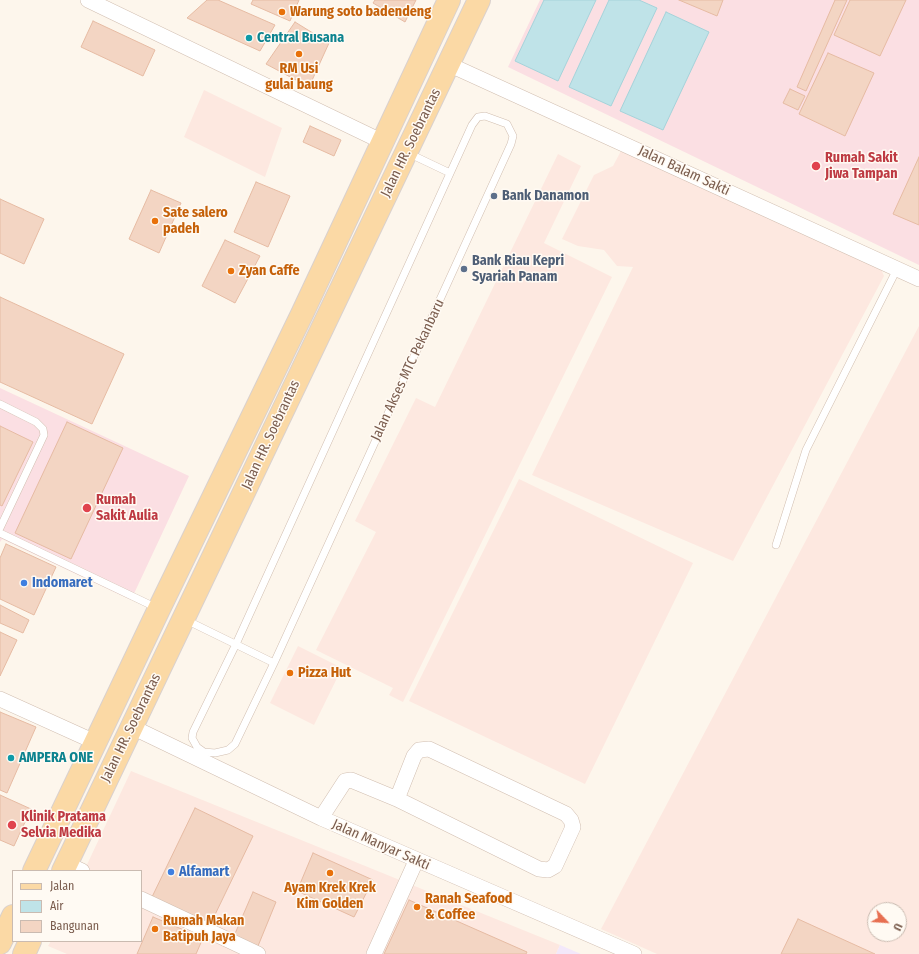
<!DOCTYPE html>
<html>
<head>
<meta charset="utf-8">
<style>
	body { margin:0 }
	#map { position:relative; width:919px; height:954px; overflow:hidden; background:#fdf6ec; font-family:"Fira Sans Condensed",sans-serif }
	canvas { display:block }
	.legend { position:absolute; left:12px; top:870px; width:130px; height:72px; box-sizing:border-box; background:#fffaf3; border:1px solid #cabbb1; margin:0; padding:5px 7px; list-style:none; font-size:12px; color:#7a5c4d }
	.legend li { display:flex; align-items:center; gap:8px; height:20px }
	.legend b { width:20px; border:1px solid #cabbb1 }
	.north { position:absolute; left:867px; top:902px; width:40px; height:40px; box-sizing:border-box; background:#fffaf3; border:1px solid #cabbb1; border-radius:50%; rotate:115deg; font-size:11px; font-weight:700; line-height:16px; text-align:center; color:#7a5c4d }
	.north::after { content:''; display:block; margin:auto; width:14px; height:18px; background:#e76f51; clip-path:polygon(50% 0,100% 100%,50% 72%,0 100%) }
</style>
</head>
<body>
<div id="map">
<canvas width="919" height="954"></canvas>
<ul class="legend">
<li><b style="height:5px;background:#fbd9a5"></b>Jalan</li>
<li><b style="height:11px;background:#bfe3e8"></b>Air</li>
<li><b style="height:11px;background:#f3d5c3"></b>Bangunan</li>
</ul>
<div class="north">U</div>
</div>
<script>
const ctx = document.querySelector('canvas').getContext('2d');
ctx.lineJoin = 'round';
function paint(path, color) { ctx.fillStyle = color; ctx.fill(path, 'evenodd'); }
const shape = rows => new Path2D(rows.map(r => 'M' + r).join(''));
function stroke(path, color, width, dash) { ctx.strokeStyle = color; ctx.lineWidth = width; ctx.lineCap = dash ? 'butt' : 'round'; ctx.setLineDash(dash || []); ctx.stroke(path); }
function write(font, color, halo, rows, align = 'center') {
  ctx.font = font + ' "Fira Sans Condensed",sans-serif'; ctx.lineWidth = 3; ctx.setLineDash([]); ctx.textBaseline = 'middle'; ctx.strokeStyle = halo; ctx.fillStyle = color; for (const [text, x, y, turn = 0] of rows) {
    ctx.save(); ctx.translate(x, y); ctx.rotate((+turn || 0) * Math.PI / 180); ctx.textAlign = isNaN(turn) ? turn : align; if (halo) ctx.strokeText(text, 0, 0); ctx.fillText(text, 0, 0); ctx.restore();
  }
}
const commercial = shape([
	[204,90,282,128,265,177,184,137],
	[621,151,881,269,884,276,733,561,532,475,633,267,617,266,604,250,578,246,562,239,594,175,613,166],
	[558,154,581,166,544,243,612,277,403,702,389,695,393,688,316,650,376,532,355,521,416,398,435,407],
	[919,326,919,954,657,954,601,929],
	[875,910,899,910,899,934,875,934],
	[519,479,693,563,585,784,409,701],
	[298,646,342,668,314,725,270,703],
	[131,771,560,945,556,954,67,954,48,946,51,941,141,941,141,871,84,871]
]);
const education = shape([
	[560,945,581,954,556,954]
]);
const medical = shape([
	[540,0,919,0,919,265,508,67],
	[0,388,189,476,131,600,2,539,0,542]
]);
const water = shape([
	[544,0,596,0,558,81,515,61,544,0],
	[609,0,639,0,657,8,611,106,569,87,609,0],
	[666,12,709,32,663,130,620,111,666,12]
]);
const building = shape([
	[207,0,218,0,275,25,260,51,187,18,207,0],
	[253,0,299,0,290,21,251,4,253,0],
	[375,0,416,0,405,22,373,3,375,0],
	[679,0,723,0,717,16,679,0],
	[835,0,847,0,806,91,797,87,835,0],
	[850,0,906,0,880,56,834,35,850,0],
	[93,21,155,50,143,76,81,47,93,21],
	[295,22,329,43,309,87,266,64,295,22],
	[828,53,874,73,845,136,799,114,828,53],
	[790,89,805,96,798,110,783,103,790,89],
	[310,126,341,140,334,156,303,142,310,126],
	[919,157,919,225,893,214,919,157],
	[256,182,290,196,268,247,234,232,256,182],
	[151,190,181,203,159,253,129,239,151,190],
	[0,199,44,219,24,264,0,253,0,199],
	[225,240,260,256,235,303,202,286,225,240],
	[0,297,124,354,92,424,0,382,0,297],
	[67,422,123,448,71,559,15,533,67,422],
	[0,426,33,442,2,506,0,505,0,426],
	[6,544,56,567,34,615,0,599,0,558,6,544],
	[0,605,29,620,23,633,0,623,0,605],
	[0,632,17,640,0,676,0,632],
	[0,712,36,727,7,793,0,790,0,712],
	[0,795,31,809,14,846,0,840,0,795],
	[195,808,253,836,210,925,152,897,195,808],
	[313,853,373,880,354,917,297,891,313,853],
	[253,892,276,902,258,946,234,936,253,892],
	[409,900,527,952,526,954,384,954,409,900],
	[153,917,203,938,196,954,137,954,153,917],
	[798,919,875,954,781,954,798,919]
]);
const lane = shape([
	[485,116,507,124,513,136,511,144,274,663,235,744,228,750,215,753,204,752,197,747,192,738,193,732,236,644,472,125,478,117,485,116],
	[408,153,450,173],
	[0,404,36,422,43,429,44,435,0,528],
	[0,533,157,608],
	[776,545,806,450,897,269],
	[186,620,274,663]
]);
const street = shape([
	[88,0,383,142],
	[448,64,919,279],
	[0,699,95,742],
	[132,727,321,818,634,954],
	[321,818,345,781,351,780,397,799,539,869,548,870,555,866,573,827,571,820,566,814,429,749,419,750,414,756,397,799],
	[67,864,82,871],
	[141,899,258,954],
	[374,954,416,861]
]);
const primary = shape([
	[34,871,159,609,302,314,449,0],
	[63,871,479,0],
	[0,943,13,916],
	[24,954,30,941]
]);
const markers = [
	[282,12,4,"#e8710a"],
	[249,38,4,"#0f9aa8"],
	[299,54,4,"#e8710a"],
	[816,166,5,"#e0444e"],
	[494,196,4,"#5c6f8a"],
	[155,221,4,"#e8710a"],
	[464,269,4,"#5c6f8a"],
	[231,271,4,"#e8710a"],
	[87,508,5,"#e0444e"],
	[24,583,4,"#3f7fe0"],
	[290,673,4,"#e8710a"],
	[11,758,4,"#0f9aa8"],
	[12,825,5,"#e0444e"],
	[171,872,4,"#3f7fe0"],
	[330,873,4,"#e8710a"],
	[417,907,4,"#e8710a"],
	[155,929,4,"#e8710a"]
];
const foodNames = [
	["Warung soto badendeng",290,12],
	["RM Usi",299,69,"center"],
	["gulai baung",299,85,"center"],
	["Sate salero",163,213],
	["padeh",163,229],
	["Zyan Caffe",239,271],
	["Pizza Hut",298,673],
	["Ayam Krek Krek",330,888,"center"],
	["Kim Golden",330,904,"center"],
	["Ranah Seafood",425,899],
	["& Coffee",425,915],
	["Rumah Makan",163,921],
	["Batipuh Jaya",163,937]
];
const cultureNames = [
	["Central Busana",257,38],
	["AMPERA ONE",19,758]
];
const streetNames = [
	["Jalan HR. Soebrantas",411,143,-64],
	["Jalan Balam Sakti",684,171,25],
	["Jalan Akses MTC Pekanbaru",408,370,-65],
	["Jalan HR. Soebrantas",271,435,-65],
	["Jalan HR. Soebrantas",131,728,-64],
	["Jalan Manyar Sakti",381,845,24]
];
const healthNames = [
	["Rumah Sakit",825,158],
	["Jiwa Tampan",825,174],
	["Rumah",96,500],
	["Sakit Aulia",96,516],
	["Klinik Pratama",21,817],
	["Selvia Medika",21,833]
];
const serviceNames = [
	["Bank Danamon",502,196],
	["Bank Riau Kepri",472,261],
	["Syariah Panam",472,277]
];
const shopNames = [
	["Indomaret",32,583],
	["Alfamart",179,872]
];
paint(commercial, '#fde8e0');
paint(education, '#f3e8fa');
paint(medical, '#fbdfe3');
paint(water, '#bfe3e8');
stroke(water, '#a5d3da', 1);
paint(building, '#f3d5c3');
stroke(building, '#e6bba3', 1);
stroke(lane, '#d1beb0', 8);
stroke(street, '#d1beb0', 16);
stroke(primary, '#dad1cd', 24);
stroke(lane, '#fff', 7);
stroke(street, '#fff', 15);
stroke(primary, '#fbd9a5', 22);
for (const [x, y, r, color] of markers) { const dot = new Path2D(); dot.arc(x, y, r, 0, 2 * Math.PI); ctx.fillStyle = color; ctx.fill(dot); stroke(dot, '#fffaf3', 1.5); }
write('bold 14px', '#c56008', '#fffaf3', foodNames, 'left');
write('bold 14px', '#0d838f', '#fffaf3', cultureNames, 'left');
write('14px', '#7a5c4d', '#fffaf3', streetNames);
write('bold 14px', '#be3a42', '#fffaf3', healthNames, 'left');
write('bold 14px', '#4e5e75', '#fffaf3', serviceNames, 'left');
write('bold 14px', '#366cbe', '#fffaf3', shopNames, 'left');
</script>
</body>
</html>
